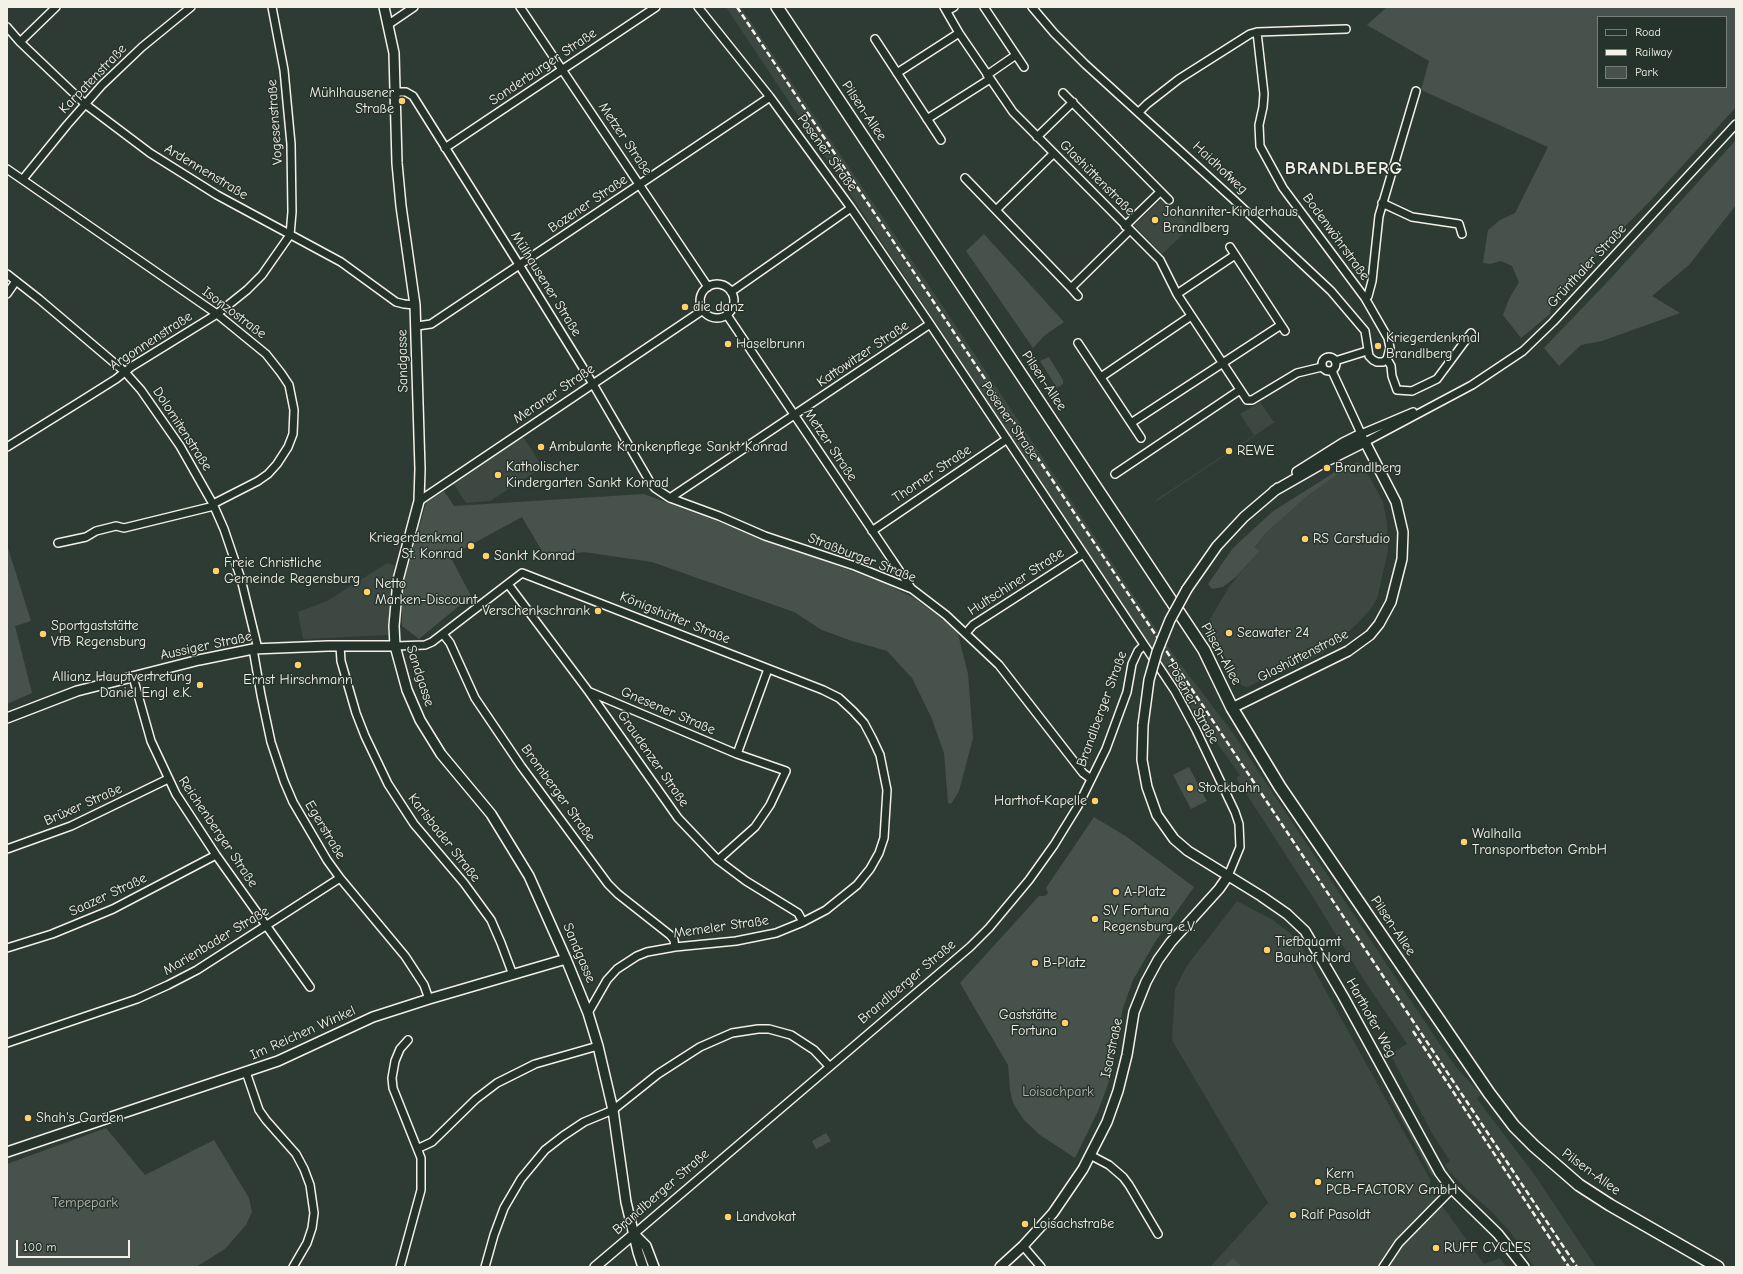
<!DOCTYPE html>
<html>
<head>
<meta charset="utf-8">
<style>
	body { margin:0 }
	#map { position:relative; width:1743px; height:1274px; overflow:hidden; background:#2e3b34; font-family:"Comic Neue",sans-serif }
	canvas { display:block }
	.frame { position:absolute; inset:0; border:8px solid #f4f1e8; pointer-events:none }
	.legend { position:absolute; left:1597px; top:16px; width:130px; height:72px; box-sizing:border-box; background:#26332d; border:1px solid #787f78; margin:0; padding:5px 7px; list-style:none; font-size:12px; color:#f4f1e8 }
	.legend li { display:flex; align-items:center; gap:8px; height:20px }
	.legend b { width:20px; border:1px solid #787f78 }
	.scale { position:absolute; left:16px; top:1240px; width:114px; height:18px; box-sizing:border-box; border:2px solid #f4f1e8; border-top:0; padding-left:5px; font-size:12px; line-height:14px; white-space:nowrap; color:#f4f1e8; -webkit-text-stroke:3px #26332d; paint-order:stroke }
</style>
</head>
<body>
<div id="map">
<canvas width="1743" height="1274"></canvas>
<div class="frame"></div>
<ul class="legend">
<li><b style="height:5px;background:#26332d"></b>Road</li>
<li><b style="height:5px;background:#f4f1e8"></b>Railway</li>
<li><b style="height:11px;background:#48524c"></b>Park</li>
</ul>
<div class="scale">100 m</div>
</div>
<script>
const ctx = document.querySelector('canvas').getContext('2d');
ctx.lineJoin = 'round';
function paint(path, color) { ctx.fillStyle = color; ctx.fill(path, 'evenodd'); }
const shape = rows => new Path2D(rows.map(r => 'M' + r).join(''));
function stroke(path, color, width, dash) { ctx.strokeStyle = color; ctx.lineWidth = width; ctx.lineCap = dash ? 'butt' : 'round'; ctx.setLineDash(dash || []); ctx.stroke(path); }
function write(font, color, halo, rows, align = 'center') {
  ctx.font = font + ' "Comic Neue",sans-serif'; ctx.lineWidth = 3; ctx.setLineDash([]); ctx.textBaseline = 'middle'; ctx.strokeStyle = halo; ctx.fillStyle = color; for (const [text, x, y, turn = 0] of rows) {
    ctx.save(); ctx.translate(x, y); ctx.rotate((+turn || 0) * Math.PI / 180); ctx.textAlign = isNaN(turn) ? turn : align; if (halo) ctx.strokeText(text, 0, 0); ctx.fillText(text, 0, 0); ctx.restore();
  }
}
const built = shape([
	[726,7,741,7,948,314,1146,614,1178,661,1233,733,1439,1043,1456,1067,1481,1094,1477,1099,1534,1174,1596,1267,1534,1267,1511,1233,1492,1212,1467,1190,1449,1171,1445,1165,1450,1161,1433,1135,1390,1054,1407,1044,1362,977,1311,894,1236,778,1240,775,1190,706],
	[1161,200,1165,203,1167,202,1191,227,1162,254,1134,225],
	[1260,402,1274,422,1281,418,1157,501,1156,500,1254,435,1240,414],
	[523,437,543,467,490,501,466,503,453,483],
	[1361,464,1370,478,1383,502,1387,523,1388,551,1377,599,1370,610,1357,624,1323,653,1247,687,1243,686,1238,682,1222,651,1206,626,1229,587,1258,551,1255,548,1265,534,1306,497,1344,470],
	[387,563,394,565,388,635,303,639,298,612,327,601],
	[1237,901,1273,920,1291,934,1301,946,1430,1179,1430,1189,1484,1264,1500,1258,1506,1267,1210,1267,1268,1203,1172,1040,1175,989,1186,967]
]);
const green = shape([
	[1387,7,1736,7,1736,107,1652,199,1552,301,1550,314,1521,338,1503,315,1509,299,1519,282,1512,266,1501,261,1490,264,1483,263,1488,230,1500,220,1515,213,1548,147,1421,90,1429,61,1367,25],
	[1598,17,1726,17,1726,87,1598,87],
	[1736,140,1736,205,1689,265,1652,296,1680,313,1602,341,1581,345,1559,366,1544,348,1612,277],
	[984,234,1064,322,1044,336,1033,348,966,251],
	[1049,357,1063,380,1063,384,1057,388,1040,361],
	[1358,462,1361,464,1344,470,1306,497,1265,534,1255,547,1259,551,1237,576,1223,587,1212,589,1208,584,1233,548,1272,512,1335,472],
	[444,491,454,506,644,494,884,583,914,598,951,625,958,634,968,674,973,738,959,791,951,804,948,803,944,753,932,719,912,678,887,651,849,640,822,630,794,612,652,562,584,552,546,558,522,517,450,556,471,596,419,639,402,626,402,598,405,577,426,503],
	[7,545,31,621,15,626,32,693,7,704],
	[1189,767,1207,801,1191,809,1173,775],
	[1094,817,1127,837,1194,887,1155,942,1133,980,1123,1008,1113,1059,1114,1060,1108,1084,1098,1111,1075,1158,1040,1135,1024,1120,1013,1103,1010,1090,1008,1065,960,983,1039,896,1045,896,1048,893,1046,888],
	[1391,1096,1434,1175,1432,1175,1389,1096],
	[106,1128,145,1175,214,1140,249,1198,252,1212,246,1225,225,1249,196,1267,7,1267,7,1182,8,1181,7,1164],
	[826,1133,831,1141,816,1149,812,1141],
	[1233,1258,1242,1267,1223,1267]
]);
const minor = shape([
	[520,7,708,287],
	[698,7,770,97,851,208,930,324,1175,691,1196,730,1235,812,1239,824,1240,847,1228,876],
	[944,7,959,33,1013,112,1160,260,1177,294,1247,400,1252,400,1297,373,1322,367],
	[984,7,1024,67],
	[1032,7,1054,33,1085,64,1233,199,1331,291,1365,331,1369,356,1373,360,1377,362,1383,362,1387,359,1390,348,1388,338,1365,298,1368,296,1372,281,1379,216,1416,91],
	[947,11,954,7],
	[389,24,414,7],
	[7,27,20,42,85,104,150,153,217,195,341,262,396,302,404,304,415,305],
	[1257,32,1264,94,1263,107,1259,125,1260,146,1283,188,1365,298],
	[875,39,941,140],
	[20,42,56,7],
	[897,73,959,33],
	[987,75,1016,55],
	[396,92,406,92,413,96,528,279,593,384,650,482,655,488,670,498,719,516,765,536,855,566,912,589,946,615,999,665,1083,773,1091,779],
	[1063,93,1169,200],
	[1139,112,1147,104,1179,79,1250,34,1257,32,1346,29],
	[927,119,990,79],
	[1037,137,1073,102],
	[445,148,656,7],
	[7,169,217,314,266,354,281,373,289,385,294,410,293,434,288,447,277,464,268,474,258,481,213,504],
	[965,178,1071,288,1130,230],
	[23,179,67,125,102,85,142,47,191,7],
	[1382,203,1412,217,1459,224,1462,234],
	[996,210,1053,154],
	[1125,226,1160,192],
	[1230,247,1285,331],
	[7,274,39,299,125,372,141,390,180,446,213,504,224,529,241,579,258,649],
	'700 301a17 17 0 1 1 34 0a17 17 0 1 1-34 0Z',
	[1071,288,1078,296],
	[731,292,851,208],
	[7,294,16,281],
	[1177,294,1235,255],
	[727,315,911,588],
	[417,326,431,324,770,97],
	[1078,343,1141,438],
	'1322 364a7 7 0 1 1 14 0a7 7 0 1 1-14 0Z',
	[1387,359,1391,366,1392,376,1397,390,1412,391,1437,379,1471,333],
	[1335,361,1367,351],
	[1332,371,1365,442,1472,385,1523,351,1553,322,1736,124],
	[1101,377,1191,316],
	[1131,423,1281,325],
	[1361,434,1413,412],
	[7,447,81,401,116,379,131,367,217,314,247,290,262,275,290,235,292,212,291,144,284,70,272,7],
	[1115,474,1240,390],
	[670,498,930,324],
	[419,501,703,310],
	[872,531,1007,439],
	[58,543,86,537,96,531,116,526,124,528,214,506],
	[508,584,589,692,678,818,718,860,746,881,798,913,803,922],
	[966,633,973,625,1083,554],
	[443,634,450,643,475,698,521,766,608,884,618,894,670,935,674,940,675,947],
	[340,646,341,661,356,713,365,736,388,784,414,824,464,883,491,920,501,943,513,975],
	[395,646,425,645,432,642,522,573,823,690,839,698,853,711,864,723,872,738,880,755,887,790,884,838,879,853,870,869,857,885,826,910,803,922,776,933,736,941,675,947,647,952,637,956,617,969,607,980,588,1013],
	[253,649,261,695,271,742,284,781,293,802,327,860,340,878,405,956,424,985,429,999],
	[133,677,151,741,176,794,216,855,310,987],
	[590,692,737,754,786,771,770,805,755,827,718,860],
	[737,754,768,669],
	[7,849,71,826,168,779],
	[7,948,52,934,113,909,216,855],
	[7,1043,137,999,168,985,197,970,340,878],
	[246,1072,259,1110,266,1120,296,1154,304,1169,310,1185,314,1213,312,1228,307,1243,293,1267],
	[419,1148,432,1142,476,1099,497,1083,535,1064,598,1046],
	[1090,1155,1109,1165,1123,1177,1129,1185,1158,1234],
	[634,1234,970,947,989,928,1029,880,1054,845,1078,806,1106,749,1127,692,1132,664,1138,651,1143,646],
	[1023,1246,1041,1267],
	[400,1267,421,1190,421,1158,393,1088,392,1078,395,1061,400,1049,408,1040],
	[485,1267,494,1235,504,1208,521,1179,545,1150,563,1136,584,1122,613,1110,658,1074,700,1047,732,1033,758,1029,769,1029,791,1035,814,1050,829,1066],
	[1383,1267,1399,1243,1452,1189]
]);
const tertiary = shape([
	[384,7,394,53,397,163,401,206,415,305,420,469,419,501,398,580,394,626,395,646,407,690,420,720,441,754,491,814,529,876,566,959,588,1013,598,1046,613,1110,626,1202,638,1252,643,1267],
	[1297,472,1343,443,1361,434],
	[1187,589,1217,546,1244,517,1278,488],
	[1232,708,1348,651,1370,635,1379,624,1391,602,1402,559,1403,532,1396,502,1365,442,1323,463,1274,491],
	[7,718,77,691,199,660,253,649,328,646,395,646],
	[1143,725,1142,760,1147,787,1157,815,1174,839,1188,851,1261,896,1287,914,1305,931,1343,996,1440,1173,1452,1189,1498,1234,1524,1267],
	[7,1152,278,1061,373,1017,429,999,566,959],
	[634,1234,646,1246,654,1267],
	[595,1267,634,1234],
	[1000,1267,1023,1246,1053,1213,1083,1169,1107,1122,1118,1091,1127,1055,1134,1012,1146,982,1158,960,1171,942,1219,889,1228,876]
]);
const primary = shape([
	[777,7,1204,650,1232,708,1280,787,1489,1093,1514,1126,1534,1146,1579,1185,1610,1205,1718,1267]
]);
const rail = shape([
	[737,7,1577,1267],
	[1413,1031,1569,1267]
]);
const tertiaryBridge = shape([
	[1143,725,1149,680,1157,652,1170,620,1187,589]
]);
const markers = [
	[402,101,4,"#ffd166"],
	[1155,220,4,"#ffd166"],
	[685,307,4,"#ffd166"],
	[728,344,4,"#ffd166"],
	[1378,346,4,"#ffd166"],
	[541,447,4,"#ffd166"],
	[1229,451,4,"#ffd166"],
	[1327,468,4,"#ffd166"],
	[498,475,4,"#ffd166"],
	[1305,539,4,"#ffd166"],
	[471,546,4,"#ffd166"],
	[486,556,4,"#ffd166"],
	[216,571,4,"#ffd166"],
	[367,592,4,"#ffd166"],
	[598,611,4,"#ffd166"],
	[1229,633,4,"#ffd166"],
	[43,634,4,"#ffd166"],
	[298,665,4,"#ffd166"],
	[200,685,4,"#ffd166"],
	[1190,788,4,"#ffd166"],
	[1095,801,4,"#ffd166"],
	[1464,842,4,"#ffd166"],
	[1116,892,4,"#ffd166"],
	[1095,919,4,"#ffd166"],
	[1267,950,4,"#ffd166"],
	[1035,963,4,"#ffd166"],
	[1065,1023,4,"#ffd166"],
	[28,1118,4,"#ffd166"],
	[1318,1182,4,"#ffd166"],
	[1293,1215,4,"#ffd166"],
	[728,1217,4,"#ffd166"],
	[1025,1224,4,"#ffd166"],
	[1436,1248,4,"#ffd166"]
];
const streetNames = [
	["Sonderburger Straße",543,67,-34],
	["Karpatenstraße",93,79,-46],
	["Pilsen-Allee",864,111,56],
	["Vogesenstraße",275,122,-94],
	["Metzer Straße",625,139,56],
	["Posener Straße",827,153,54],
	["Haidhofweg",1220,168,43],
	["Ardennenstraße",206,172,31],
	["Glashüttenstraße",1097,178,45],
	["Bozener Straße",588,204,-34],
	["Bodenwöhrstraße",1336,237,54],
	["Grünthaler Straße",1587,266,-47],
	["Mülhausener Straße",546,284,58],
	["Isonzostraße",234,313,37],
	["Argonnenstraße",151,341,-33],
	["Kattowitzer Straße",863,354,-34],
	["Sandgasse",403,361,-91],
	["Pilsen-Allee",1044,381,56],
	["Meraner Straße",554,394,-34],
	["Posener Straße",1010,421,56],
	["Dolomitenstraße",182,429,57],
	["Metzer Straße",830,445,56],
	["Thorner Straße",932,474,-34],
	["Straßburger Straße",862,558,21],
	["Hultschiner Straße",1016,582,-33],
	["Königshütter Straße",675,618,22],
	["Aussiger Straße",206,646,-12],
	["Pilsen-Allee",1221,654,61],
	["Glashüttenstraße",1303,656,-27],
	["Sandgasse",420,676,72],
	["Posener Straße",1193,703,61],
	["Brandlberger Straße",1102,709,-70],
	["Gnesener Straße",668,711,23],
	["Graudenzer Straße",653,759,55],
	["Bromberger Straße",558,793,54],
	["Brüxer Straße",83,805,-24],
	["Egerstraße",325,830,59],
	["Reichenberger Straße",218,832,56],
	["Karlsbader Straße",444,838,52],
	["Saazer Straße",108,895,-25],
	["Pilsen-Allee",1393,926,56],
	["Memeler Straße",721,927,-8],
	["Marienbader Straße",216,941,-31],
	["Sandgasse",579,953,67],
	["Brandlberger Straße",907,982,-40],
	["Harthofer Weg",1371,1018,61],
	["Im Reichen Winkel",303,1033,-24],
	["Isarstraße",1112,1048,-78],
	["Pilsen-Allee",1591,1172,36],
	["Brandlberger Straße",661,1192,-41]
];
const poiNames = [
	["Mühlhausener",394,93,"right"],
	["Straße",394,109,"right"],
	["Johanniter-Kinderhaus",1163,212],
	["Brandlberg",1163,228],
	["die danz",693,307],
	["Kriegerdenkmal",1386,338],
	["Brandlberg",1386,354],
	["Haselbrunn",736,344],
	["Ambulante Krankenpflege Sankt Konrad",549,447],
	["REWE",1237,451],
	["Katholischer",506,467],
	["Kindergarten Sankt Konrad",506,483],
	["Brandlberg",1335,468],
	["Kriegerdenkmal",463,538,"right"],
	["St. Konrad",463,554,"right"],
	["RS Carstudio",1313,539],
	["Sankt Konrad",494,556],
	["Freie Christliche",224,563],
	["Gemeinde Regensburg",224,579],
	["Netto",375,584],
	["Marken-Discount",375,600],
	["Verschenkschrank",590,611,"right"],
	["Sportgaststätte",51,626],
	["VfB Regensburg",51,642],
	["Seawater 24",1237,633],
	["Allianz Hauptvertretung",192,677,"right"],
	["Daniel Engl e.K.",192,693,"right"],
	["Ernst Hirschmann",298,680,"center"],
	["Stockbahn",1198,788],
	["Harthof-Kapelle",1087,801,"right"],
	["Walhalla",1472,834],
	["Transportbeton GmbH",1472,850],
	["A-Platz",1124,892],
	["SV Fortuna",1103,911],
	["Regensburg e.V.",1103,927],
	["Tiefbauamt",1275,942],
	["Bauhof Nord",1275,958],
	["B-Platz",1043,963],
	["Gaststätte",1057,1015,"right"],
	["Fortuna",1057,1031,"right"],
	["Shah's Garden",36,1118],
	["Kern",1326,1174],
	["PCB-FACTORY GmbH",1326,1190],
	["Ralf Pasoldt",1301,1215],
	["Landvokat",736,1217],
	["Loisachstraße",1033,1224],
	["RUFF CYCLES",1444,1248]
];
const parkNames = [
	["Loisachpark",1058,1092],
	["Tempepark",85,1203]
];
const districtNames = [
	["BRANDLBERG",1344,169]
];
paint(built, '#3c4841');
paint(green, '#48524c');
stroke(minor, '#f4f1e8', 10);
stroke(tertiary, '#f4f1e8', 12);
stroke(primary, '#f4f1e8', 14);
stroke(minor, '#26332d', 7);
stroke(tertiary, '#26332d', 9);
stroke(primary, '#26332d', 11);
stroke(rail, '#f4f1e8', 2.5, [6, 3]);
stroke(tertiaryBridge, '#f4f1e8', 12, []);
stroke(tertiaryBridge, '#26332d', 9);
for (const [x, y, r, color] of markers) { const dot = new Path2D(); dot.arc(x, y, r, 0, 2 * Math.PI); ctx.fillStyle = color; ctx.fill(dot); stroke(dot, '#26332d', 1.5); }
write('14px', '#f4f1e8', '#26332d', streetNames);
write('14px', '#f4f1e8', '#26332d', poiNames, 'left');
write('14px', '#b8b9b1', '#26332d', parkNames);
ctx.letterSpacing = '1px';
write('bold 18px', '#f4f1e8', '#26332d', districtNames);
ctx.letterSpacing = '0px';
</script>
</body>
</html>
